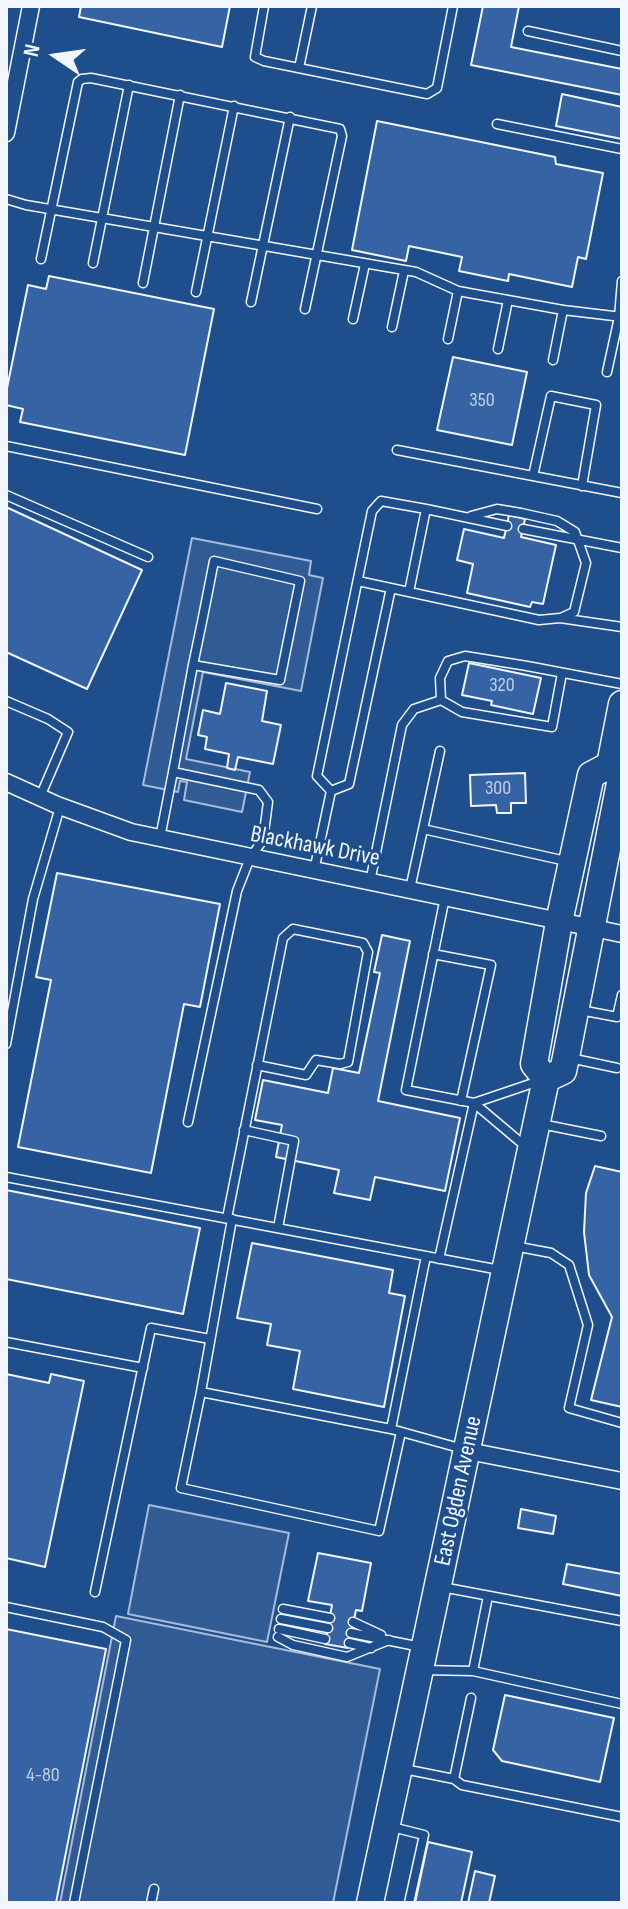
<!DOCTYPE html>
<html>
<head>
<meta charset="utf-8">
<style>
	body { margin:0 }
	#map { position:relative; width:628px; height:1909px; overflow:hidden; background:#1f4e8c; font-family:"Sofia Sans Condensed",sans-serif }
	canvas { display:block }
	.frame { position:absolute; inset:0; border:8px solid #f2f6ff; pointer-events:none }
	.north { position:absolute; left:16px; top:16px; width:80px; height:80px; -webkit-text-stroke:6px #1f4e8c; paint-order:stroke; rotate:283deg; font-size:22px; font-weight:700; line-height:32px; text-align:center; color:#f2f6ff }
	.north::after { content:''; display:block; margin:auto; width:28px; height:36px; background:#f2f6ff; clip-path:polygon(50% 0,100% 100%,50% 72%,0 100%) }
</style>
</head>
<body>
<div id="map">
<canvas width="628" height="1909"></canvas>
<div class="frame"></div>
<div class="north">N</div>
</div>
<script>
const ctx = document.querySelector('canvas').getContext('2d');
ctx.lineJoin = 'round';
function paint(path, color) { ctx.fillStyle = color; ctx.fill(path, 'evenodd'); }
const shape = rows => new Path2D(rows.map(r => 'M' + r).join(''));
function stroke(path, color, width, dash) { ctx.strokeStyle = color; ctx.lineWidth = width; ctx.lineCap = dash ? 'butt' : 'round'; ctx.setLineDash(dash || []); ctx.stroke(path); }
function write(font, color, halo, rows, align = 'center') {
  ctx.font = font + ' "Sofia Sans Condensed",sans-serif'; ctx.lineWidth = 6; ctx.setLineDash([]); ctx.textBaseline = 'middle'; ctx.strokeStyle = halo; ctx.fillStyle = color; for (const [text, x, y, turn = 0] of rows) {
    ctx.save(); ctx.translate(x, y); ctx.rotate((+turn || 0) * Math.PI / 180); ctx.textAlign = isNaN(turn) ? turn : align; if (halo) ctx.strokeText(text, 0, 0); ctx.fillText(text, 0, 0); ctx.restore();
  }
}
const parking = shape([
	[192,538,311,561,309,575,323,578,301,691,203,672,186,759,250,772,242,812,184,800,187,782,180,781,178,792,143,785,192,538],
	[149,1505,289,1533,267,1642,128,1614,149,1505],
	[116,1616,380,1669,333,1903,60,1903,116,1616]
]);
const building = shape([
	[81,6,230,6,222,47,79,17,81,6],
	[483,6,519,6,511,47,622,69,622,95,471,65,483,6],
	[562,94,622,107,622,139,556,126,562,94],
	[377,121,555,157,556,164,603,173,586,259,578,257,572,287,509,274,508,281,459,271,462,257,409,246,406,261,352,250,377,121],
	[49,276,214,309,185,455,20,422,23,409,6,405,6,393,28,285,46,289,49,276],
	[453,357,527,372,512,445,437,430,453,357],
	[6,507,142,570,87,689,6,652,6,507],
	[509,515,525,519,521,537,556,545,543,604,532,602,530,607,467,593,473,564,457,560,464,529,504,538,509,515],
	[469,663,541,678,533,714,491,705,492,701,462,695,469,663],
	[226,683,267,691,262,721,281,725,273,764,238,757,235,770,227,768,229,754,205,749,207,737,198,735,203,710,220,714,226,683],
	[525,773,526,803,511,803,511,813,497,813,496,805,471,806,470,775,525,773],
	[57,873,220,904,200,1007,184,1004,151,1173,18,1147,51,980,36,977,57,873],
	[382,935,410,941,378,1101,460,1118,445,1191,375,1177,370,1200,334,1193,339,1170,276,1157,282,1125,255,1120,263,1080,328,1093,333,1068,359,1073,380,973,374,972,382,935],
	[595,1166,622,1172,622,1407,591,1400,612,1317,589,1275,584,1232,586,1193,595,1166],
	[6,1190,200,1228,183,1314,6,1279,6,1190],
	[252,1243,393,1270,389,1293,405,1296,384,1407,293,1389,300,1351,267,1345,271,1324,237,1318,252,1243],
	[6,1374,49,1383,51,1374,84,1381,45,1567,6,1558,6,1374],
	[521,1509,556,1516,553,1534,518,1528,521,1509],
	[318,1553,371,1563,362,1611,356,1610,348,1648,325,1644,332,1605,308,1601,318,1553],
	[567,1564,622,1574,622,1596,563,1584,567,1564],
	[6,1629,106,1649,56,1903,6,1903,6,1629],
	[505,1695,614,1718,600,1782,502,1761,493,1750,505,1695],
	[428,1842,472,1852,461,1903,415,1903,428,1842],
	[475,1871,495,1876,489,1903,468,1903,475,1871]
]);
const service = shape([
	[264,6,255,57,264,61,427,94,437,88,453,6],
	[528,31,622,51],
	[299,68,312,6],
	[497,124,622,149],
	[6,199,26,205,416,272,458,291,563,310,622,317],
	[41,259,78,82,82,79,91,78,340,129,342,136,305,309],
	[93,263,129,85],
	[143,283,180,95],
	[196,292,234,106],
	[251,302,290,117],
	[353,319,365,264],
	[392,327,404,271],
	[448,339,458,291],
	[498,349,508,300],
	[553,360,563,310],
	[607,372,619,317,622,281],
	[6,446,317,509],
	[397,450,622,493],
	[533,476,551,396,596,405,582,486],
	[6,495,148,557],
	[471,516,497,509,521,513,557,521,575,532,586,563,574,612,561,618],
	[507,526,426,509,409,592,539,620,560,618,622,627],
	[523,529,622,548],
	[358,581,409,592],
	[562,673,552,727,462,712,441,700,440,678,448,661,465,656,527,666,622,684],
	[6,701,48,719,68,732,40,797],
	[173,772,259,790,268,802,263,840,250,858,237,891,188,1122],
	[331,791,317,776,372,511,381,501,426,509],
	[331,791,349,784,391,588],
	[423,829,566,861],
	[160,838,173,772,193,665,203,617,214,561,300,581,280,680,193,665],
	[314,871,331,791],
	[370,882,402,725,414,709,441,700],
	[410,889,440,751],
	[445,897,406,1090,474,1103,539,1081],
	[433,954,491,965,461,1101],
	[580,1010,617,1017,622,995],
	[6,1044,33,899,60,807],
	[570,1058,617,1068],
	[474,1103,525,1146],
	[541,1124,601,1136],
	[244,1130,294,1141,278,1228],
	[6,1177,500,1270],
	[227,1218,283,938,293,929,363,943,368,952,348,1062,340,1064,316,1060,306,1075,257,1065],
	[514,1246,551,1253,569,1265,588,1325,569,1408,622,1423],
	[426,1256,391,1429,463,1449],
	[439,1259,474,1103],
	[6,1342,143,1368],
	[201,1392,232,1219],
	[391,1429,201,1392,181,1488,379,1531,401,1432],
	[442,1587,622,1621],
	[95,1592,151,1328,210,1339],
	[6,1607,103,1627,126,1640,74,1903],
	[283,1609,330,1618],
	[281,1619,328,1628],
	[353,1622,381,1635],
	[279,1629,325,1639],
	[351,1633,421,1647],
	[278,1637,293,1645,347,1657,389,1640],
	[349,1643,371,1648],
	[422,1670,473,1671,622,1704],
	[473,1671,488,1596],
	[404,1769,454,1779,462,1785,622,1817],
	[454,1779,471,1698],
	[392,1827,424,1835,409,1903],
	[151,1903,154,1889]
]);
const minor = shape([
	[6,133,31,6],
	[6,782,57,805,131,832,622,934],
	[468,1451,622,1481]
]);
const primary = shape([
	[610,765,622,704],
	[546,1079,563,1071,566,1057,621,778,610,765],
	[370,1903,546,1079,534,1064,559,922,591,775,610,765]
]);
const numberNames = [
	["350",482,401],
	["320",502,686],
	["300",498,789],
	["4-80",43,1776]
];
const streetNames = [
	["Blackhawk Drive",315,847,11],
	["East Ogden Avenue",459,1491,-78]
];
paint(parking, '#305b95');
stroke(parking, '#a8bbd7', 2);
paint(building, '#3563a3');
stroke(building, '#f2f6ff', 2);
stroke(service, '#f2f6ff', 11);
stroke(minor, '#f2f6ff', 19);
stroke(primary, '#f2f6ff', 29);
stroke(service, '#1f4e8c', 8);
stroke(minor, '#1f4e8c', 16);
stroke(primary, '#1f4e8c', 26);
write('20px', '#c3d1e8', null, numberNames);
write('24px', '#f2f6ff', '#1f4e8c', streetNames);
</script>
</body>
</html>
